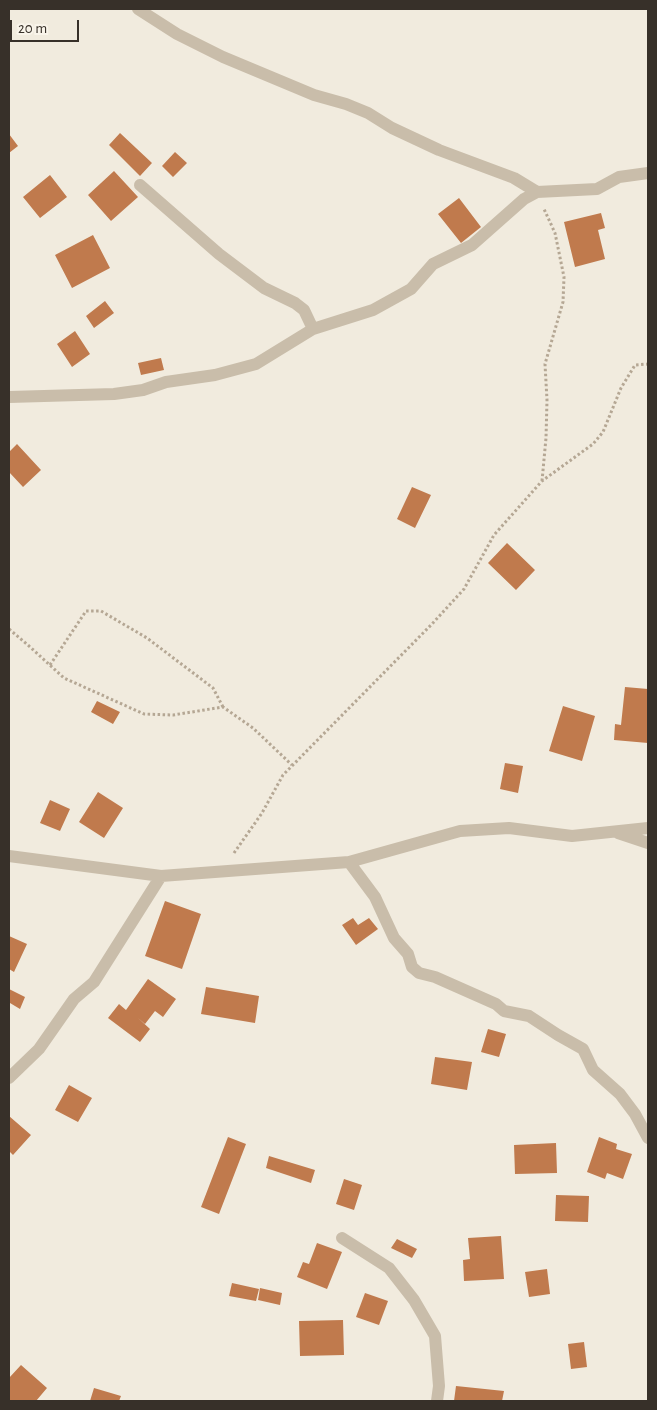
<!DOCTYPE html>
<html>
<head>
<meta charset="utf-8">
<style>
	body { margin:0 }
	#map { position:relative; width:657px; height:1410px; overflow:hidden; background:#f1ebde; font-family:"Alegreya Sans",sans-serif }
	canvas { display:block }
	.frame { position:absolute; inset:0; border:10px solid #373029; pointer-events:none }
	.scale { position:absolute; left:10px; top:20px; width:69px; height:22px; box-sizing:border-box; border:2px solid #373029; border-top:0; padding-left:6px; font-size:15px; line-height:18px; white-space:nowrap; color:#373029; -webkit-text-stroke:4px #f9f4ea; paint-order:stroke }
</style>
</head>
<body>
<div id="map">
<canvas width="657" height="1410"></canvas>
<div class="frame"></div>
<div class="scale">20 m</div>
</div>
<script>
const ctx = document.querySelector('canvas').getContext('2d');
ctx.lineJoin = 'round';
function paint(path, color) { ctx.fillStyle = color; ctx.fill(path, 'evenodd'); }
const shape = rows => new Path2D(rows.map(r => 'M' + r).join(''));
function stroke(path, color, width, dash) { ctx.strokeStyle = color; ctx.lineWidth = width; ctx.lineCap = dash ? 'butt' : 'round'; ctx.setLineDash(dash || []); ctx.stroke(path); }
const building = shape([
	[120,133,152,163,140,176,109,145],
	[9,134,18,146,9,153],
	[175,152,187,163,173,177,162,166],
	[114,171,138,197,111,221,88,195],
	[50,175,67,197,40,218,23,197],
	[459,198,481,227,461,243,438,214],
	[601,213,605,228,598,230,605,259,575,267,564,222],
	[93,235,110,268,72,288,55,255],
	[105,301,114,313,94,328,86,316],
	[75,331,90,354,72,367,57,344],
	[161,358,164,370,141,375,138,363],
	[17,444,41,470,23,487,9,472,9,449,10,451],
	[412,487,431,495,415,528,397,519],
	[507,543,535,570,516,590,488,563],
	[625,687,648,689,648,743,614,740,615,724,621,725],
	[97,701,120,712,113,724,91,712],
	[563,706,595,716,582,761,549,751],
	[505,763,523,766,518,793,500,789],
	[98,792,123,808,104,838,79,822],
	[50,800,70,809,60,831,40,823],
	[165,901,201,914,182,969,145,956],
	[353,918,358,925,369,918,378,929,356,945,342,925],
	[9,936,27,944,14,972,9,969],
	[148,979,176,999,163,1017,155,1011,145,1024,138,1018,150,1029,140,1042,108,1018,119,1004,126,1010],
	[206,987,259,996,255,1023,201,1014],
	[9,989,25,997,20,1009,10,1003,9,1006],
	[488,1029,506,1034,499,1057,481,1052],
	[435,1057,472,1062,467,1090,431,1084],
	[69,1085,92,1098,78,1122,55,1110],
	[9,1116,31,1135,13,1155,9,1151],
	[228,1137,246,1144,219,1214,201,1207],
	[599,1137,617,1144,616,1149,632,1154,623,1179,607,1173,605,1179,587,1172],
	[556,1143,557,1173,515,1174,514,1145],
	[269,1156,315,1170,311,1183,266,1168],
	[344,1179,362,1185,354,1210,336,1204],
	[556,1195,589,1196,588,1222,555,1221],
	[501,1236,504,1279,464,1281,463,1260,470,1259,468,1238],
	[397,1239,417,1249,412,1258,391,1248],
	[317,1243,342,1252,327,1289,297,1277,303,1262,309,1264],
	[547,1269,550,1294,529,1297,525,1272],
	[232,1283,259,1289,256,1301,229,1296],
	[260,1288,282,1293,280,1305,258,1300],
	[365,1293,388,1301,379,1325,356,1317],
	[343,1320,344,1355,300,1356,299,1321],
	[584,1342,587,1367,571,1369,568,1344],
	[21,1365,47,1388,36,1401,9,1401,9,1378],
	[456,1386,504,1391,502,1401,454,1401],
	[94,1388,121,1396,119,1401,90,1401]
]);
const path = shape([
	[542,481,546,438,547,400,545,364,563,302,564,277,555,233,544,209],
	[9,629,29,646,64,678,144,714,173,715,223,707,253,728,292,765],
	[50,665,86,611,101,611,147,638,213,688,223,707],
	[234,853,262,813,283,775,432,624,464,589,494,535,542,481,593,444,603,432,621,388,635,365,648,364]
]);
const minor = shape([
	[138,9,177,34,223,57,314,95,346,104,368,113,392,128,439,150,514,178,537,192],
	[140,185,219,254,264,288,295,303,304,310,313,329],
	[9,397,114,394,143,390,166,382,215,375,256,364,313,329,373,310,411,289,433,264,472,245,524,199,537,192,597,189,619,177,648,173],
	[618,833,648,843],
	[9,856,161,876,349,862,460,831,509,828,572,836,648,828],
	[349,862,375,897,394,938,408,954,412,967,419,973,435,977,496,1004,504,1011,529,1016,558,1035,583,1049,593,1070,620,1094,635,1114,648,1138],
	[9,1078,39,1049,74,999,94,982,161,876],
	[342,1238,389,1268,414,1300,435,1336,439,1386,437,1401]
]);
paint(building, '#c07a4d');
stroke(path, '#b5a794', 3, [2.5, 2.5]);
stroke(minor, '#c9bdaa', 12);
</script>
</body>
</html>
